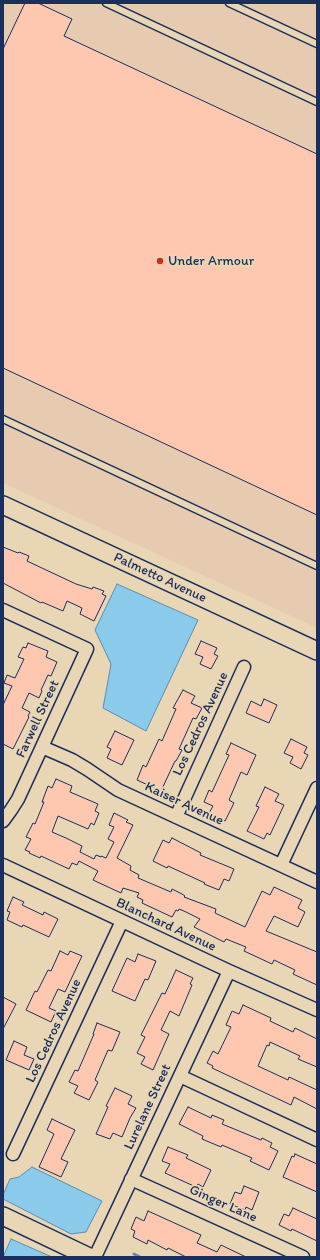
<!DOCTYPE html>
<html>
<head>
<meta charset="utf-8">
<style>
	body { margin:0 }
	#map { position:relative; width:320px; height:1260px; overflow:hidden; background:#e9d6b4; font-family:Itim,sans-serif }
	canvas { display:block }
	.frame { position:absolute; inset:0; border:4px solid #1b2f5e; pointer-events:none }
</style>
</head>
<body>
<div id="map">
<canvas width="320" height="1260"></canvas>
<div class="frame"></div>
</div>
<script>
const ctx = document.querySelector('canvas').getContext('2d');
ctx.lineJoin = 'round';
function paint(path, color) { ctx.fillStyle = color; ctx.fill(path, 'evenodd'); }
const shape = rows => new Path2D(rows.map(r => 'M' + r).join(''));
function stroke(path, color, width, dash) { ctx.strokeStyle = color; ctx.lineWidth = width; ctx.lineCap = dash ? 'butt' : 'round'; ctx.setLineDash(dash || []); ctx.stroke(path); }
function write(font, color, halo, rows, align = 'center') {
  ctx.font = font + ' Itim,sans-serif'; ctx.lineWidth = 3.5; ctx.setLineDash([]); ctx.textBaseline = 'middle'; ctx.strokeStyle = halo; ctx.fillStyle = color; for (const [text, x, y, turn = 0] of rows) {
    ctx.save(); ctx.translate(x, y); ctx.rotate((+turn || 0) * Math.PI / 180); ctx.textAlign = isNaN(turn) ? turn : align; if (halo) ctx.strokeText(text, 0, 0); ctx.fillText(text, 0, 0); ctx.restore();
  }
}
const built = shape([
	[3,3,317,3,317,628,3,483]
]);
const water = shape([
	[117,584,198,620,146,731,103,708,111,664,95,630,117,584],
	[32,1167,102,1201,86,1232,71,1234,3,1199,3,1195,10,1179,19,1177,32,1167],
	[11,1239,52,1257,3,1257,11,1239]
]);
const stream = shape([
	[134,1254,140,1257]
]);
const building = shape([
	[25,3,38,3,72,19,64,36,317,154,317,515,3,368,3,49,25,3],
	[3,547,18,553,19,552,29,556,27,561,76,584,92,589,93,587,104,591,102,594,106,596,94,621,80,614,82,608,67,601,63,611,42,602,41,603,3,583,3,547],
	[201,641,217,648,214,654,218,656,211,669,200,664,203,657,195,654,201,641],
	[28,643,48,651,46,657,57,662,51,676,48,675,41,690,42,691,39,698,29,693,22,708,30,712,28,716,29,717,13,749,3,744,3,705,12,686,4,683,7,675,15,678,24,659,18,657,23,647,26,648,28,643],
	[183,690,195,696,191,703,202,708,196,719,193,718,179,749,182,750,176,761,175,761,161,791,137,780,143,765,146,767,159,739,162,741,176,709,173,708,183,690],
	[264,699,277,705,269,723,246,713,251,701,261,706,264,699],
	[115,731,134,740,122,765,107,758,111,749,107,747,115,731],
	[291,739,307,747,304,753,308,755,301,769,290,763,293,757,284,753,291,739],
	[231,743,256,755,247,775,241,772,229,800,234,803,225,821,209,813,213,806,204,802,209,790,212,792,229,755,226,754,231,743],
	[56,779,72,786,70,792,98,804,95,811,99,813,94,825,91,823,88,829,58,816,52,832,66,838,82,846,80,852,94,859,96,855,101,857,101,856,106,858,114,842,108,839,114,827,109,825,114,813,128,820,126,822,133,825,117,858,131,866,130,870,139,875,138,878,171,892,172,889,182,894,185,896,184,897,216,909,215,913,245,927,262,891,270,895,274,887,302,900,298,908,305,912,298,927,274,916,266,931,317,952,317,985,293,974,295,970,274,960,272,964,244,951,246,947,226,939,224,942,194,927,200,919,184,911,179,909,178,911,176,910,172,917,142,903,143,900,137,897,139,893,123,888,121,893,93,880,98,871,79,861,77,865,72,863,69,869,41,856,40,858,29,853,30,852,25,850,31,839,26,837,33,823,35,824,44,802,42,802,48,786,52,788,56,779],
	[265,787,279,794,275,801,284,805,270,835,267,833,264,839,247,831,259,807,256,806,265,787],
	[172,838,201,853,200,855,234,869,229,881,224,879,219,890,204,884,205,883,168,866,167,868,153,861,163,840,169,843,172,838],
	[13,897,24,902,22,905,43,915,44,912,58,919,49,937,23,925,22,927,7,920,10,912,7,911,13,897],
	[60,951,68,955,70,951,82,956,65,992,58,989,49,1008,56,1011,51,1022,26,1010,35,991,37,992,48,970,51,971,60,951],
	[138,954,156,961,148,980,145,979,135,1001,112,991,127,958,135,962,138,954],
	[176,970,193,978,190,984,192,985,179,1016,170,1011,161,1030,169,1034,153,1070,141,1064,145,1057,137,1053,145,1037,141,1035,162,993,165,994,176,970],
	[3,997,16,1004,3,1029,3,997],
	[243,1005,271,1018,270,1021,293,1032,295,1028,317,1039,317,1067,298,1059,300,1056,270,1042,269,1046,267,1045,258,1066,288,1080,289,1077,317,1090,317,1109,294,1097,291,1105,212,1068,213,1066,207,1063,213,1051,218,1054,231,1027,226,1025,232,1011,239,1014,243,1005],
	[97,1023,120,1032,112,1051,108,1050,95,1080,98,1082,89,1100,74,1093,78,1086,69,1082,75,1070,78,1071,94,1034,93,1034,97,1023],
	[14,1041,27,1047,24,1055,34,1059,29,1070,6,1060,14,1041],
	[115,1088,132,1096,128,1104,136,1108,130,1118,122,1137,113,1133,110,1139,96,1134,108,1107,106,1106,115,1088],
	[188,1107,211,1118,212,1115,224,1120,222,1124,261,1140,262,1138,272,1143,270,1147,278,1151,269,1170,250,1161,252,1158,222,1145,221,1147,202,1139,203,1136,179,1124,188,1107],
	[52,1119,75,1130,61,1159,68,1162,61,1177,39,1167,54,1134,47,1130,52,1119],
	[168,1147,188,1155,186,1158,211,1170,203,1187,198,1184,196,1187,165,1173,170,1164,162,1161,168,1147],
	[295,1154,317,1164,317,1192,283,1177,292,1156,294,1157,295,1154],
	[244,1186,259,1192,252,1210,246,1207,245,1210,230,1204,235,1192,241,1194,244,1186],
	[293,1208,317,1219,317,1241,292,1229,291,1231,279,1225,284,1214,289,1216,293,1208],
	[148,1211,201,1235,197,1243,217,1252,221,1245,246,1257,186,1257,168,1248,167,1250,148,1240,147,1244,133,1237,135,1231,131,1229,136,1217,144,1221,148,1211]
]);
const lane = shape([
	[106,3,317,102],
	[229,3,317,44],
	[3,419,317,566]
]);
const street = shape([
	[3,610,87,649,18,799,11,810,3,821],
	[42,747,72,760,87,769,118,790,317,882],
	[176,817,244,667],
	[3,865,229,971,317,1010],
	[281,865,317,788],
	[180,1076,317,1140],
	[13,1154,122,921],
	[131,1179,303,1257],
	[95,1257,229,971]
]);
const secondary = shape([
	[3,505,317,651],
	[3,1216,89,1257]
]);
const markers = [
	[160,261,4,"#c8321e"]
];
const poiNames = [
	["Under Armour",168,261]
];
const streetNames = [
	["Palmetto Avenue",160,578,25],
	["Farwell Street",38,719,-65],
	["Los Cedros Avenue",201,724,-65],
	["Kaiser Avenue",184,804,25],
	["Blanchard Avenue",166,925,25],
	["Los Cedros Avenue",54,1031,-65],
	["Lurelane Street",148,1107,-65],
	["Ginger Lane",223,1204,24]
];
paint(built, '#e7cbb0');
paint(water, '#8acaeb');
stroke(water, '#5e8cb3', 1);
stroke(stream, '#5e8cb3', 3);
paint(building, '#fec8b0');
stroke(building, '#1b2f5e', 1);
stroke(lane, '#1b2f5e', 9);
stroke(street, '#1b2f5e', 15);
stroke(secondary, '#1b2f5e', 20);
stroke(lane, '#e9d6b4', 6);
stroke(street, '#e9d6b4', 12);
stroke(secondary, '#e9d6b4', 17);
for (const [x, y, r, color] of markers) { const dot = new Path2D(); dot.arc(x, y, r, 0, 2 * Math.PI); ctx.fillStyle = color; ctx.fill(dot); stroke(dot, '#e9d6b4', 1.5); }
write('14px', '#1b2f5e', '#e9d6b4', poiNames, 'left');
write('14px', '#1b2f5e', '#e9d6b4', streetNames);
</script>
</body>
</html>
